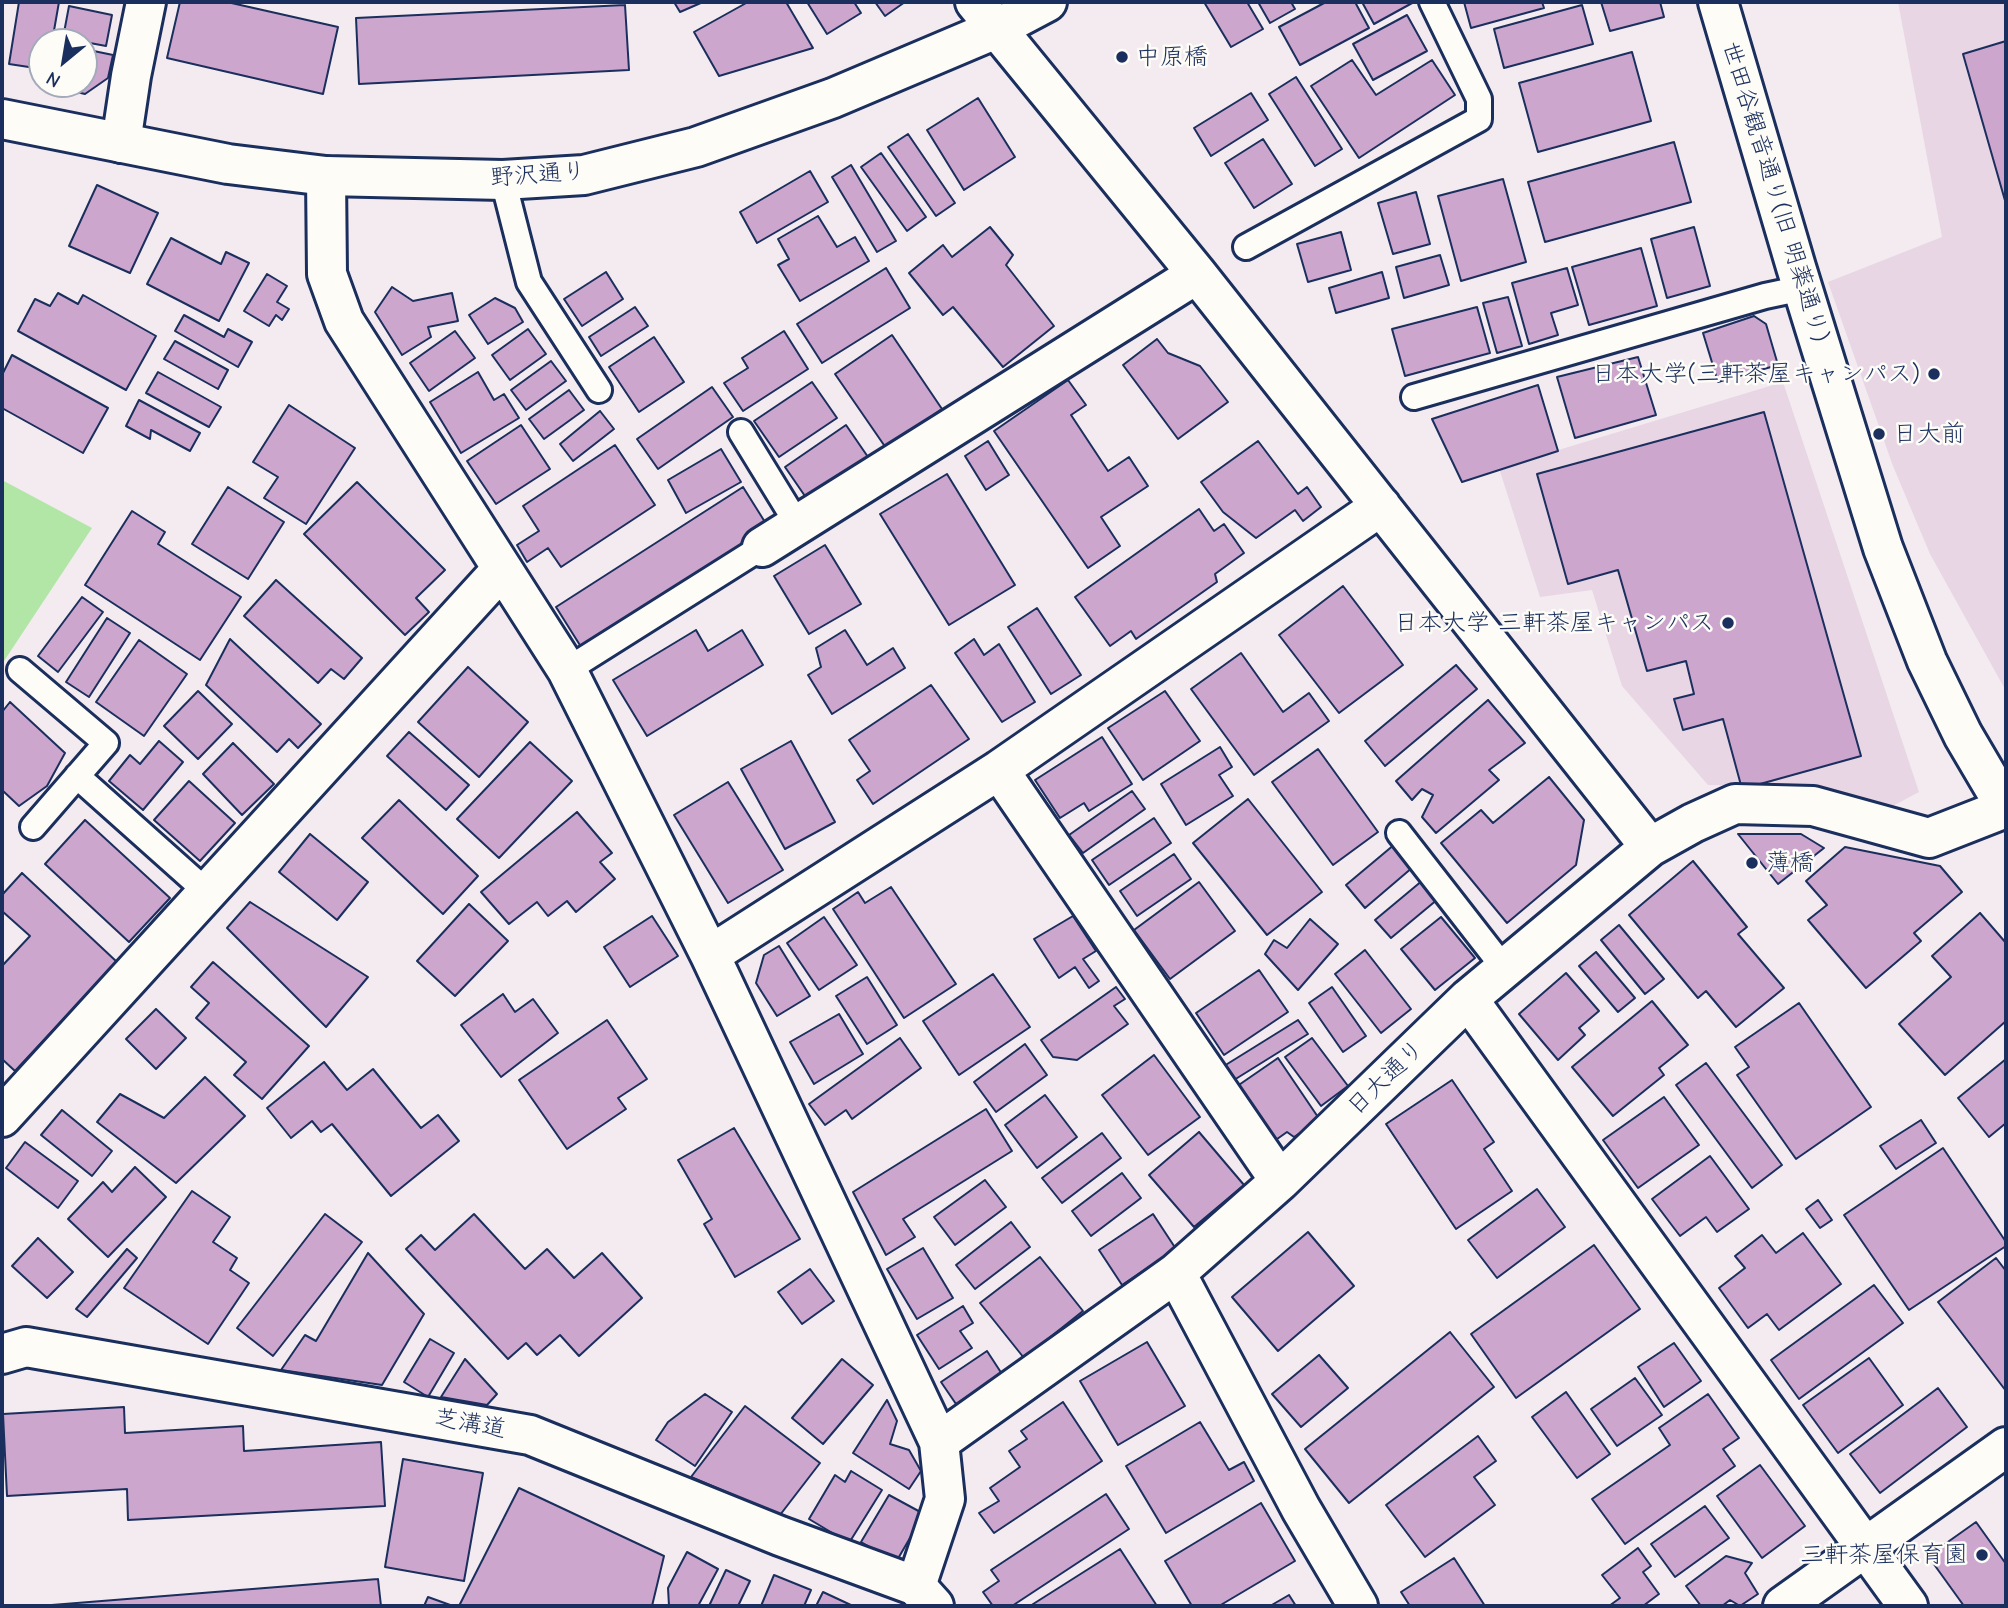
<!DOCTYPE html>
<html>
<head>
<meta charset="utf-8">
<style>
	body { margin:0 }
	#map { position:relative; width:2008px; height:1608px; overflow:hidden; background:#f3ebef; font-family:"Comic Neue",sans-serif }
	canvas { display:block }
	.frame { position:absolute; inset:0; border:4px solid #1b2f5e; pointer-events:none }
	.north { position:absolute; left:28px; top:28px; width:70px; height:70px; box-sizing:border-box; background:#fdfcf7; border:2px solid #a3aaba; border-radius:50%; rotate:210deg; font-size:19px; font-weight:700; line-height:28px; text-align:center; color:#1b2f5e }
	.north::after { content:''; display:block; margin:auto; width:24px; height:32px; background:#1b2f5e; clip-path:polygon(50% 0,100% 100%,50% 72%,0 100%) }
</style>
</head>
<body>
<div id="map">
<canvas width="2008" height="1608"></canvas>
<div class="frame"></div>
<div class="north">N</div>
</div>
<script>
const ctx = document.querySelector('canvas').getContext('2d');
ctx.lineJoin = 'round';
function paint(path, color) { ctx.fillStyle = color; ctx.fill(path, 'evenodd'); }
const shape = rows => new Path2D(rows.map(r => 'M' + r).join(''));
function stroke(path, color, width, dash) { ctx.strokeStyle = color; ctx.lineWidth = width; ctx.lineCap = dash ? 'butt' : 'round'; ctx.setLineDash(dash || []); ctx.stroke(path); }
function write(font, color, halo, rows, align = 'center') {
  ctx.font = font + ' "Comic Neue","Klee One",sans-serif'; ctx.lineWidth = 5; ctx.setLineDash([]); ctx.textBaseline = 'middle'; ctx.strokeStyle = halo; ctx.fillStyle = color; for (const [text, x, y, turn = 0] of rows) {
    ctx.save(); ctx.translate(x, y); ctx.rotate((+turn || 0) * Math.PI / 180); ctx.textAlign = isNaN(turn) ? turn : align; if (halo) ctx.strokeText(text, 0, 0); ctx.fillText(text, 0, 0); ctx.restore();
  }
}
const built = shape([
	[1898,2,2006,2,2006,691,1930,554,1893,466,1828,282,1942,237],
	[1783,382,1919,792,1891,807,1818,786,1708,785,1622,686,1592,590,1540,597,1499,468]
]);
const green = shape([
	[2,480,92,528,2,664]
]);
const building = shape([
	[19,2,59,2,52,42,42,42,42,69,9,64,19,2],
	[180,2,227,2,338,27,323,94,167,58,180,2],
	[674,2,703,2,680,12,674,2],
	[748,2,786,2,813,48,719,76,694,32,748,2],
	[807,2,854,2,861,13,827,34,807,2],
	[875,2,905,2,885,16,875,2],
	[1204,2,1247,2,1263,29,1231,47,1204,2],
	[1258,2,1291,2,1295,9,1270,23,1258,2],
	[1326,2,1355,2,1369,28,1300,65,1279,27,1326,2],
	[1362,2,1414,2,1374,24,1362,2],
	[1464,2,1542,2,1544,8,1471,28,1464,2],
	[1601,2,1660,2,1664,17,1610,31,1601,2],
	[625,5,629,70,359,84,356,18,625,5],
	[1582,5,1593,44,1504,68,1494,29,1582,5],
	[69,6,112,15,106,46,63,38,69,6],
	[1407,15,1427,51,1373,80,1353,44,1407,15],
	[2006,41,2006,204,1963,54,2006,41],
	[84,49,113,55,108,78,85,94,52,86,52,84,84,84,84,49],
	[1632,52,1651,121,1538,152,1519,83,1632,52],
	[1352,60,1376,95,1432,60,1455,95,1359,158,1311,86,1352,60],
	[1296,77,1342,149,1315,166,1269,94,1296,77],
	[1251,93,1268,120,1211,156,1194,128,1251,93],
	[978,98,1015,157,964,190,927,130,978,98],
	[908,134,955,203,936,216,888,147,908,134],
	[1263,139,1292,184,1254,208,1225,163,1263,139],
	[1674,142,1691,202,1545,242,1528,182,1674,142],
	[881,153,926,217,907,231,861,167,881,153],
	[851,165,896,241,877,252,832,177,851,165],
	[810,171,828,202,757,243,740,212,810,171],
	[1503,179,1526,262,1461,281,1438,196,1503,179],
	[97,185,158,213,130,273,69,246,97,185],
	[1416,192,1430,244,1393,254,1378,203,1416,192],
	[818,216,837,247,855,237,869,261,800,301,778,265,789,259,778,239,818,216],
	[990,227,1013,255,1006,265,1054,326,1003,367,953,307,943,315,909,273,943,245,952,257,990,227],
	[1694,227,1710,286,1667,298,1651,239,1694,227],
	[1341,232,1351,270,1308,282,1297,244,1341,232],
	[171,238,221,264,226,252,249,263,219,321,147,284,171,238],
	[1641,248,1657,306,1589,325,1572,267,1641,248],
	[1440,255,1449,285,1404,298,1396,267,1440,255],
	[886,268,910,308,822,363,797,324,886,268],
	[1567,268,1578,305,1551,313,1558,335,1529,344,1512,283,1567,268],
	[606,272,623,299,582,326,564,299,606,272],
	[1382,272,1389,298,1336,313,1329,288,1382,272],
	[267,274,287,286,277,302,289,309,282,320,276,315,269,326,244,311,267,274],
	[392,287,413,301,452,293,458,321,428,327,431,337,402,355,375,312,392,287],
	[58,293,78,304,83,295,156,336,126,390,18,331,35,299,50,306,58,293],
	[1508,297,1522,346,1497,353,1483,303,1508,297],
	[495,298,515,308,523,322,488,344,469,315,495,298],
	[635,307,648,326,601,356,589,337,635,307],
	[1477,307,1490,353,1405,376,1392,329,1477,307],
	[184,315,224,337,228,329,252,342,238,367,175,331,184,315],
	[1754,316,1766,324,1778,365,1718,382,1703,333,1754,316],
	[528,329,546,354,510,380,492,355,528,329],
	[455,331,475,358,429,391,410,363,455,331],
	[784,331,808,369,743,411,724,383,748,368,742,358,784,331],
	[892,335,942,409,886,448,835,374,892,335],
	[654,337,684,382,639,412,609,367,654,337],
	[1157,339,1168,353,1200,366,1228,402,1178,439,1123,365,1157,339],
	[175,341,228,370,218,389,164,359,175,341],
	[12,355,108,408,83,453,2,408,2,375,12,355],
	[1638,357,1656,415,1575,438,1557,377,1638,357],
	[551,361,566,381,526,410,511,390,551,361],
	[158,372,221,407,209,427,146,393,158,372],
	[478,372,494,400,504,394,519,418,461,453,430,402,478,372],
	[1068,380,1086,405,1071,415,1108,471,1129,457,1148,486,1101,517,1120,546,1088,568,994,431,1068,380],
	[812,382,837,418,779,457,754,421,812,382],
	[1538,385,1558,451,1462,482,1432,419,1538,385],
	[712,387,733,417,658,469,637,439,712,387],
	[569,390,584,410,544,439,529,419,569,390],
	[139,400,200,433,190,451,151,430,150,439,126,426,139,400],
	[289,405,355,448,306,524,264,498,278,477,253,462,289,405],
	[600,411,614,429,573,461,560,444,600,411],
	[1764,412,1861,756,1742,789,1723,719,1683,730,1674,699,1694,694,1686,661,1647,671,1618,570,1568,584,1537,474,1764,412],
	[521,425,550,469,496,504,467,461,521,425],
	[846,425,868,457,807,499,785,467,846,425],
	[988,441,1009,475,986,490,965,456,988,441],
	[1258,441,1298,494,1307,487,1321,507,1303,521,1295,510,1256,538,1223,512,1201,482,1258,441],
	[615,445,655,505,561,567,548,548,527,562,517,545,539,531,523,506,615,445],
	[721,449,741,482,686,513,668,480,721,449],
	[947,474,1015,585,949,625,880,514,947,474],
	[357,482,445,570,416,598,429,612,405,635,304,534,357,482],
	[228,487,284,522,248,579,192,544,228,487],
	[743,487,770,530,583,650,556,607,743,487],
	[1199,509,1214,531,1224,524,1244,553,1215,574,1217,582,1136,639,1131,631,1110,646,1075,597,1199,509],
	[132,511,165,532,158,544,241,597,200,660,85,585,132,511],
	[825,545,861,604,809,634,774,576,825,545],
	[276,580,362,658,344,679,331,669,318,683,244,616,276,580],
	[1343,586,1403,665,1339,713,1279,635,1343,586],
	[82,597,103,612,58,672,38,656,82,597],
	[1037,608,1081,675,1051,694,1008,627,1037,608],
	[107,618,130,633,89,697,66,682,107,618],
	[696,630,708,651,742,630,763,665,647,736,613,680,696,630],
	[845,630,867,665,893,648,905,668,832,714,808,675,821,667,816,648,845,630],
	[230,639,321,724,298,748,289,739,277,752,206,685,230,639],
	[974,639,984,655,999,644,1035,702,1002,722,955,653,974,639],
	[139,640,187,674,144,736,96,702,139,640],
	[1241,653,1283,712,1309,693,1329,721,1254,775,1191,689,1241,653],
	[1456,665,1477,689,1385,766,1365,741,1456,665],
	[468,667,528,722,479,777,418,722,468,667],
	[931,685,969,739,873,804,857,780,870,771,849,740,931,685],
	[198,691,232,724,198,759,164,726,198,691],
	[1165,691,1200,741,1143,780,1108,728,1165,691],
	[1488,700,1525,743,1489,770,1499,780,1436,833,1422,817,1433,795,1422,789,1412,800,1396,781,1488,700],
	[10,702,65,753,47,786,19,806,2,790,2,712,10,702],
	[409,732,469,785,446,810,387,756,409,732],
	[1102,737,1132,784,1089,811,1084,803,1060,818,1035,780,1102,737],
	[159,741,183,762,143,810,109,781,130,755,140,764,159,741],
	[791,741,835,822,785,849,741,769,791,741],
	[530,742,572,781,499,858,457,819,530,742],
	[233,743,274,784,242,815,203,774,233,743],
	[1220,747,1232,767,1219,775,1233,796,1186,825,1161,784,1220,747],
	[1318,749,1378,832,1333,865,1272,782,1318,749],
	[1549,777,1584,820,1576,865,1507,923,1441,843,1481,810,1493,823,1549,777],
	[189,781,235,823,200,861,154,820,189,781],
	[728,782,783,870,728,903,674,815,728,782],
	[1132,791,1145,809,1083,853,1069,835,1132,791],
	[1248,799,1322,892,1267,935,1193,843,1248,799],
	[399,800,478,876,443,914,362,838,399,800],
	[577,812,612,853,600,862,615,879,576,912,567,901,548,916,537,902,509,924,481,892,577,812],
	[1154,818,1171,843,1109,885,1092,860,1154,818],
	[85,820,170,898,129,942,45,864,85,820],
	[310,834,368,882,337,920,279,872,310,834],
	[1738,834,1801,834,1824,848,1778,884,1738,834],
	[1395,844,1413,867,1365,908,1346,885,1395,844],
	[1845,847,1940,866,1962,892,1914,933,1921,941,1866,988,1808,920,1827,905,1806,881,1845,847],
	[1174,854,1191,879,1137,916,1120,891,1174,854],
	[1693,861,1747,927,1738,934,1784,988,1736,1027,1706,991,1698,998,1629,915,1693,861],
	[22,873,117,962,15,1071,2,1059,2,966,30,936,2,911,2,895,22,873],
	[1423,880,1438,899,1391,938,1375,920,1423,880],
	[1199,882,1235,931,1170,979,1134,930,1199,882],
	[891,887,956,984,904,1018,833,909,858,892,865,903,891,887],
	[250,902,368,977,326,1027,227,928,250,902],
	[469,904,508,941,455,996,417,961,469,904],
	[1980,913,2006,943,2006,1021,1945,1075,1899,1024,1951,977,1932,956,1980,913],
	[652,916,678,956,630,987,604,947,652,916],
	[1073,916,1096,951,1083,959,1099,981,1089,988,1075,967,1059,978,1034,939,1073,916],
	[824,917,857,965,819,990,787,943,824,917],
	[1441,917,1475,958,1435,990,1401,949,1441,917],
	[1310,919,1338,944,1298,990,1265,954,1274,940,1287,948,1310,919],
	[1619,925,1664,979,1645,994,1601,940,1619,925],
	[779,946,810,996,777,1016,756,983,764,955,779,946],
	[1365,950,1411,1009,1381,1033,1335,974,1365,950],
	[1596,952,1635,998,1618,1012,1579,966,1596,952],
	[213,962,309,1046,262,1099,234,1075,246,1062,196,1018,209,1003,191,987,213,962],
	[1259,970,1288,1012,1224,1055,1196,1013,1259,970],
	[1566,973,1599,1011,1579,1028,1585,1035,1558,1060,1519,1014,1566,973],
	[993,974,1030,1027,959,1075,923,1021,993,974],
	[867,977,897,1025,867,1044,836,996,867,977],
	[1116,987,1125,999,1114,1006,1128,1024,1077,1060,1053,1057,1041,1040,1116,987],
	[1332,987,1366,1036,1343,1052,1309,1003,1332,987],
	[503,994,515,1012,533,999,558,1033,501,1077,461,1025,503,994],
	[1652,1001,1688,1045,1659,1068,1664,1075,1613,1116,1572,1067,1652,1001],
	[1799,1003,1871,1107,1796,1159,1737,1075,1749,1067,1735,1047,1799,1003],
	[156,1009,186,1038,156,1069,126,1039,156,1009],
	[839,1014,863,1054,814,1084,790,1042,839,1014],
	[607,1020,647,1079,618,1098,626,1109,567,1149,519,1080,607,1020],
	[1298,1020,1308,1034,1234,1080,1224,1066,1298,1020],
	[900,1038,921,1068,852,1119,846,1110,825,1125,809,1104,900,1038],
	[1312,1038,1348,1086,1321,1106,1285,1057,1312,1038],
	[1025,1044,1047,1075,996,1112,974,1082,1025,1044],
	[1154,1055,1200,1117,1148,1155,1102,1095,1154,1055],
	[1278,1058,1320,1120,1294,1137,1287,1132,1270,1144,1233,1089,1278,1058],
	[2006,1059,2006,1123,1989,1137,1958,1098,2006,1059],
	[324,1062,347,1090,373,1069,421,1128,438,1115,459,1141,391,1196,332,1124,321,1132,312,1121,291,1138,267,1108,324,1062],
	[1706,1063,1782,1165,1752,1188,1676,1085,1706,1063],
	[205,1077,245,1116,176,1183,97,1122,120,1094,164,1118,205,1077],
	[1452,1080,1494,1142,1484,1149,1512,1191,1456,1229,1386,1124,1452,1080],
	[1045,1095,1077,1137,1037,1168,1005,1125,1045,1095],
	[1664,1097,1699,1145,1638,1188,1603,1140,1664,1097],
	[986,1109,1012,1151,903,1219,915,1237,886,1255,853,1192,986,1109],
	[62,1110,112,1151,92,1176,41,1135,62,1110],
	[1921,1120,1936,1143,1896,1169,1880,1146,1921,1120],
	[734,1128,800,1239,735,1277,704,1224,712,1219,678,1160,734,1128],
	[1199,1132,1244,1185,1194,1227,1149,1175,1199,1132],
	[1102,1133,1121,1158,1062,1203,1042,1178,1102,1133],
	[25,1142,78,1181,58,1208,6,1168,25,1142],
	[1943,1148,2006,1242,2006,1246,1909,1310,1844,1215,1943,1148],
	[1710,1156,1749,1209,1717,1232,1706,1217,1680,1236,1652,1199,1710,1156],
	[135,1167,166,1197,108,1257,68,1219,103,1182,112,1192,135,1167],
	[1122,1173,1141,1198,1091,1236,1072,1211,1122,1173],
	[985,1180,1006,1207,955,1245,934,1217,985,1180],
	[1537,1189,1565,1227,1497,1278,1468,1240,1537,1189],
	[192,1191,230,1217,213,1242,237,1258,230,1270,249,1283,208,1344,124,1288,192,1191],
	[1818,1200,1832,1220,1820,1228,1806,1209,1818,1200],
	[325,1214,362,1242,273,1356,237,1328,325,1214],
	[474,1214,525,1269,547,1249,574,1278,602,1253,642,1298,579,1356,560,1335,537,1355,526,1343,508,1359,406,1249,421,1235,435,1250,474,1214],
	[1153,1214,1176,1249,1122,1285,1099,1250,1153,1214],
	[1011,1222,1030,1247,975,1289,956,1265,1011,1222],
	[1308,1232,1354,1286,1278,1351,1232,1297,1308,1232],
	[1803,1233,1841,1284,1779,1330,1767,1314,1748,1328,1719,1288,1745,1268,1735,1256,1762,1235,1776,1253,1803,1233],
	[38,1238,73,1272,47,1298,12,1266,38,1238],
	[1594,1245,1640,1309,1516,1398,1471,1334,1594,1245],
	[923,1248,953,1298,917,1319,887,1269,923,1248],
	[127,1249,137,1258,87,1317,76,1309,127,1249],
	[368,1253,424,1314,382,1385,281,1370,305,1335,316,1341,368,1253],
	[1040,1257,1083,1311,1024,1358,980,1303,1040,1257],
	[1996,1258,2006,1271,2006,1391,1938,1302,1996,1258],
	[810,1269,834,1301,802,1324,778,1292,810,1269],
	[1874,1285,1903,1323,1799,1399,1771,1360,1874,1285],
	[963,1306,973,1323,960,1331,972,1348,939,1369,917,1335,963,1306],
	[1450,1332,1494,1387,1349,1503,1305,1449,1450,1332],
	[430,1339,454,1353,428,1397,404,1382,430,1339],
	[1147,1342,1185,1406,1118,1445,1080,1381,1147,1342],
	[1674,1343,1701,1381,1664,1407,1638,1367,1674,1343],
	[987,1351,1002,1374,956,1404,941,1382,987,1351],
	[1319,1355,1348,1388,1301,1427,1272,1394,1319,1355],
	[1869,1358,1903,1405,1838,1453,1803,1405,1869,1358],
	[465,1359,497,1394,487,1405,441,1397,465,1359],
	[842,1359,873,1385,823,1444,792,1418,842,1359],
	[1635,1378,1662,1415,1617,1446,1591,1409,1635,1378],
	[1938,1388,1967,1427,1880,1493,1850,1454,1938,1388],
	[1566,1392,1610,1454,1577,1478,1532,1417,1566,1392],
	[705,1394,732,1412,695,1466,656,1440,668,1422,705,1394],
	[1708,1394,1739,1438,1723,1449,1735,1466,1625,1544,1592,1499,1670,1445,1659,1428,1708,1394],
	[887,1400,897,1421,890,1444,909,1450,921,1471,909,1489,853,1453,887,1400],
	[1063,1402,1102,1461,994,1533,979,1513,999,1501,990,1488,1020,1467,1009,1451,1027,1439,1021,1431,1063,1402],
	[745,1406,820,1463,780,1515,691,1477,745,1406],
	[124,1407,125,1433,243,1426,244,1451,381,1442,385,1506,128,1520,127,1489,7,1496,3,1414,124,1407],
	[1200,1422,1229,1470,1244,1462,1254,1481,1166,1533,1126,1466,1200,1422],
	[1478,1436,1496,1461,1474,1477,1495,1505,1425,1557,1386,1505,1478,1436],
	[403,1459,483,1473,464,1581,385,1567,403,1459],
	[1760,1465,1805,1526,1762,1558,1717,1496,1760,1465],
	[851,1471,882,1490,849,1543,809,1519,835,1475,845,1482,851,1471],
	[519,1488,664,1556,652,1606,459,1606,519,1488],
	[1106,1494,1129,1529,1012,1606,993,1606,983,1592,999,1581,991,1570,1106,1494],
	[889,1495,924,1514,896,1562,861,1542,889,1495],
	[1261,1503,1295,1561,1219,1606,1192,1606,1165,1561,1261,1503],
	[1705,1506,1729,1538,1675,1577,1651,1544,1705,1506],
	[1976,1522,2006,1564,2006,1606,1964,1606,1928,1556,1976,1522],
	[1638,1548,1651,1566,1643,1572,1659,1594,1643,1606,1609,1606,1620,1598,1602,1575,1638,1548],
	[1120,1549,1157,1606,1030,1606,1120,1549],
	[687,1552,718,1569,698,1606,669,1606,668,1588,687,1552],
	[1726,1556,1752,1563,1745,1573,1758,1594,1740,1606,1730,1600,1722,1606,1701,1606,1686,1586,1726,1556],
	[1454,1558,1485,1606,1410,1606,1401,1592,1454,1558],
	[726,1570,750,1581,738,1606,709,1606,726,1570],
	[774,1575,811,1590,804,1606,761,1606,774,1575],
	[378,1579,381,1606,39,1606,378,1579],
	[823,1592,853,1606,816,1606,823,1592],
	[1289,1595,1296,1606,1270,1606,1289,1595],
	[428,1597,453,1606,424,1606,428,1597]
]);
const lane = shape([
	[503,180,529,282,599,390],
	[1246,247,1479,119,1479,99,1432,2],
	[1414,397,1765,296,1803,288],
	[741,432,798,525],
	[20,670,106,743,33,827],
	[567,670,762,547],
	[77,776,207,892],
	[1399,833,1504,968]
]);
const street = shape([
	[975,2,1197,274,1650,847],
	[121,143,131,76,146,2],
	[326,176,327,274,344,321,567,670,710,955,939,1442],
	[762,547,1197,274],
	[999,770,1280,1181],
	[710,955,999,770,1381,506],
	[1468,999,1908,1606],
	[2,1117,502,569],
	[1176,1273,1301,1509,1358,1606],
	[2,1354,26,1347,530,1435,780,1536,916,1586,945,1499,939,1442,1176,1273,1280,1181,1468,999,1650,847,1693,823,1735,804,1813,806,1929,838,2006,808],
	[1783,1606,2006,1447]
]);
const secondary = shape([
	[1718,2,1796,267,1883,548,1927,661,1963,735,2006,808],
	[2,119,228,164,326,176,503,180,584,175,696,147,833,98,996,29,1047,2],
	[916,1586,934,1606]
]);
const markers = [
	[1122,57,7,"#1b2f5e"],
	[1934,374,7,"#1b2f5e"],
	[1879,434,7,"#1b2f5e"],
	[1728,623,7,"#1b2f5e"],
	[1752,863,7,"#1b2f5e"],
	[1982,1555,7,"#1b2f5e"]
];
const poiNames = [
	["中原橋",1136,57],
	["日本大学(三軒茶屋キャンパス)",1920,374,"right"],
	["日大前",1893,434],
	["日本大学 三軒茶屋キャンパス",1714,623,"right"],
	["薄橋",1766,863],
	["三軒茶屋保育園",1968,1555,"right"]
];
const streetNames = [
	["野沢通り",538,175,-4],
	["世田谷観音通り(旧 明薬通り)",1775,192,73],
	["日大通り",1386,1078,-44],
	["芝溝道",470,1424,10]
];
paint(built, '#e8d6e5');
paint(green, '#b2e6a7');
paint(building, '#cda6ce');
stroke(building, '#1b2f5e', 2);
stroke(lane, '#1b2f5e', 30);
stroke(street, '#1b2f5e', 44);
stroke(secondary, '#1b2f5e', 44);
stroke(lane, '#fdfcf7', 24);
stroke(street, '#fdfcf7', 38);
stroke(secondary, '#fdfcf7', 38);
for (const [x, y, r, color] of markers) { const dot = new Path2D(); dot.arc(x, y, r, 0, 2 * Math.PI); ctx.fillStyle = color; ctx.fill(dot); stroke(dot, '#fdfcf7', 2.5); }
write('24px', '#1b2f5e', '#fdfcf7', poiNames, 'left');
write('24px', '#1b2f5e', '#fdfcf7', streetNames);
</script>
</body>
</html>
